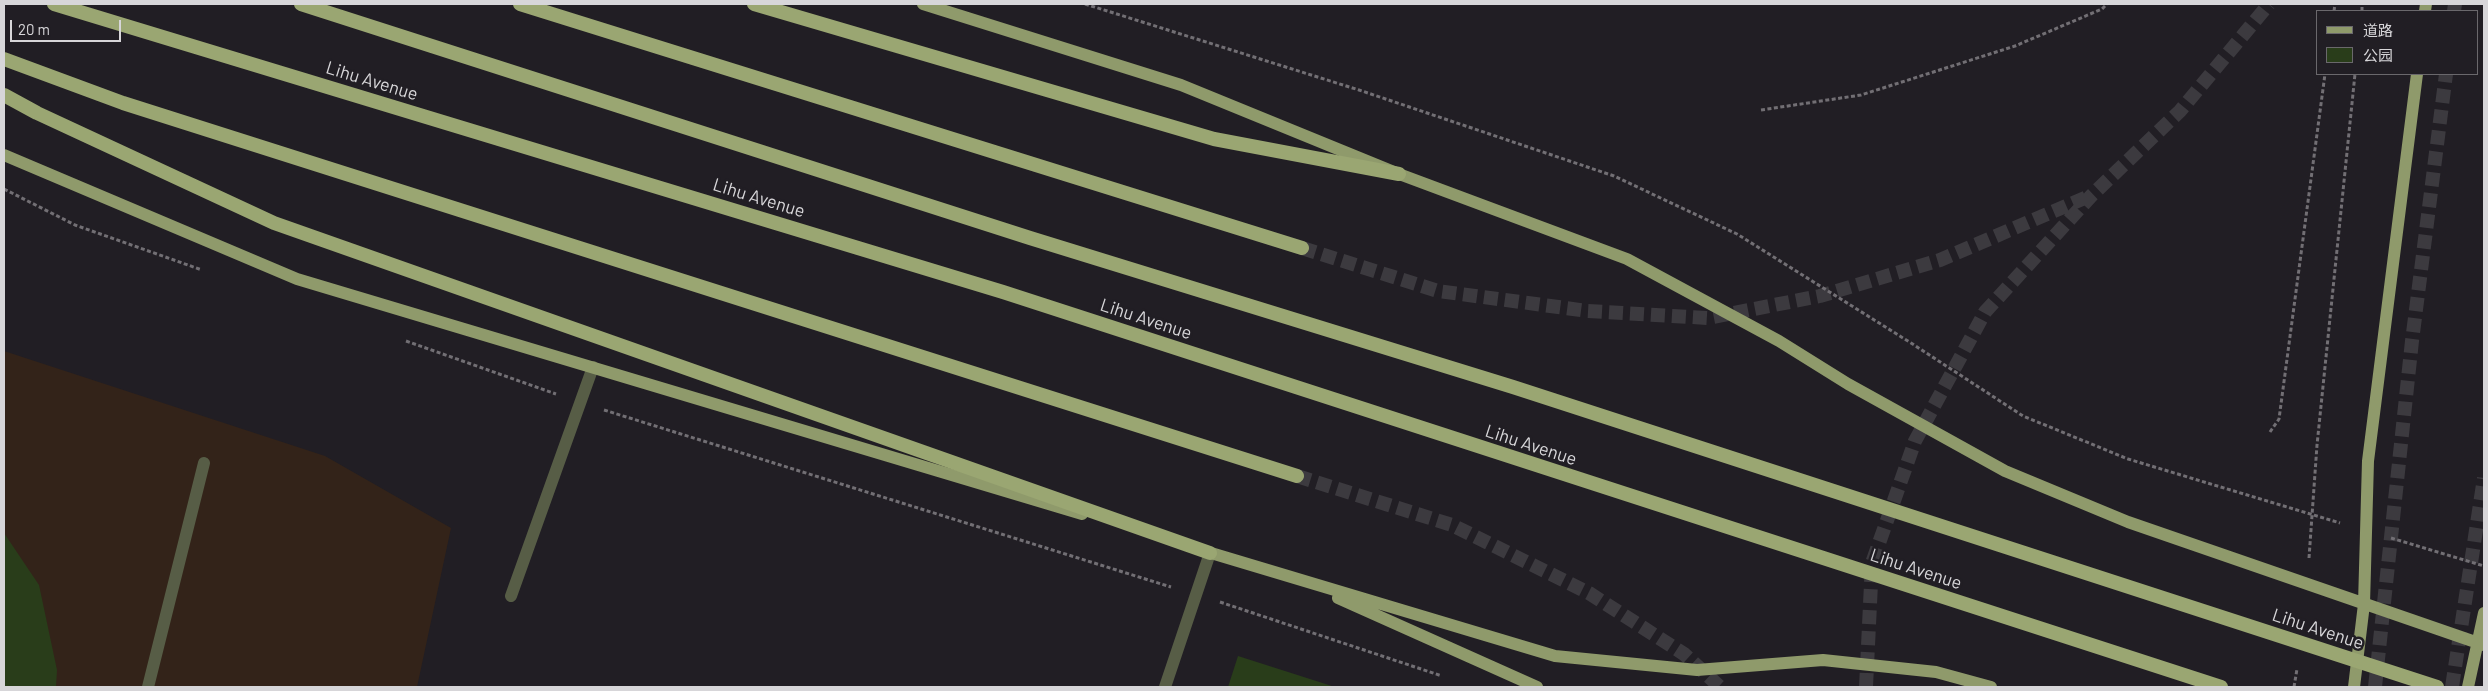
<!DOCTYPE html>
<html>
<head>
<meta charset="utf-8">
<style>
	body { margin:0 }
	#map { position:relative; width:2488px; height:691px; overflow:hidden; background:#211e24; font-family:Barlow,"Noto Sans SC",sans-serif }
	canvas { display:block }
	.frame { position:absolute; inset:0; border:5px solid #d7d6d9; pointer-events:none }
	.legend { position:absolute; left:2316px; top:10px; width:162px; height:65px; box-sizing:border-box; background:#211e24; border:1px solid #6a686c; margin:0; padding:6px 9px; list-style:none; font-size:15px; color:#d7d6d9 }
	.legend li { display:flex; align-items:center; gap:10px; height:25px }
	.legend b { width:25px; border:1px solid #6a686c }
	.scale { position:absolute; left:10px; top:20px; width:111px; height:22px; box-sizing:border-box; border:2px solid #d7d6d9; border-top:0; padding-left:6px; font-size:15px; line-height:18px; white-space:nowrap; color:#d7d6d9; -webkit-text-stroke:4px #211e24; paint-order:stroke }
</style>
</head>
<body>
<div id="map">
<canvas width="2488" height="691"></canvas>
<div class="frame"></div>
<ul class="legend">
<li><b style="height:6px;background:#8f9a6b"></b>道路</li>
<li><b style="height:14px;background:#293d1a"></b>公园</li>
</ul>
<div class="scale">20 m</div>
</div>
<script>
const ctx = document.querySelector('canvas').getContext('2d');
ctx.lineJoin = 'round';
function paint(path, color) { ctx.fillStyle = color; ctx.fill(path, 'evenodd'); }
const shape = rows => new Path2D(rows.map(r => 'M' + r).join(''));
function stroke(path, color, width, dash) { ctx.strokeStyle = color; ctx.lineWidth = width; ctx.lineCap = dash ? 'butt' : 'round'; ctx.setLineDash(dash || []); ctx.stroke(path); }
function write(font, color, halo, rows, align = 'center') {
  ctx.font = font + ' Barlow,sans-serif'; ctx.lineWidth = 5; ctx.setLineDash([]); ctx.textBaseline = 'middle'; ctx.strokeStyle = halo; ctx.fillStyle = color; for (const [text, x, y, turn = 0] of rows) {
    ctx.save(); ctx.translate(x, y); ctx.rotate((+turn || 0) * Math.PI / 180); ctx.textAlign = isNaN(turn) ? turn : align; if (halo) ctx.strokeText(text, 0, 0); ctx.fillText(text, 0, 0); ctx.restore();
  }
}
const education = shape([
	[4,351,325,456,451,528,417,687,4,687]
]);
const green = shape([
	[4,533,39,585,57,670,56,687,4,687],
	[1238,656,1335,687,1228,687]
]);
const trunkTunnel = shape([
	[2454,11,2455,4],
	[1302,248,1438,291,1588,311,1708,318,1820,296,1940,260,2087,197],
	[1297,476,1452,525,1589,593,1684,654,1720,687],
	[1866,687,1872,563,1915,441,1985,312,2092,195,2180,111,2269,4],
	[2375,687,2412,341,2446,74],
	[2452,687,2484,478]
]);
const path = shape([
	[1085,4,1359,90,1614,176,1737,234,1911,343,2023,416,2128,459,2340,523],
	[2334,11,2335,4],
	[2362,11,2362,4],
	[1761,110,1861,95,2015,46,2102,9,2107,4],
	[4,189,75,225,202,270],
	[406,341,556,394],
	[604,410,1171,587],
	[2270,432,2279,419,2325,74],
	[2391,538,2484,566],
	[2309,558,2317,445,2355,74],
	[1220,602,1442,676],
	[2294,687,2297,669]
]);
const service = shape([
	[511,596,593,367],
	[148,687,204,463],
	[1165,687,1210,553]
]);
const primary = shape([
	[923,4,1181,85,1399,174,1627,259,1779,341,1848,384,2005,471,2128,522,2484,645],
	[2425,11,2426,4],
	[4,155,297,279,1082,514],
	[1201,550,1555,656,1697,670,1823,660,1936,672,1991,687],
	[1338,598,1537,687],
	[2354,687,2364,604,2368,461,2417,74],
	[2468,687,2484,613]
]);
const trunk = shape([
	[54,4,1003,292,2221,687],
	[301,4,1030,238,1513,387,2437,687],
	[520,4,1302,248],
	[754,4,1214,139,1399,174],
	[4,59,123,103,1297,476],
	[4,95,37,113,274,223,1210,553]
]);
const streetNames = [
	["Lihu Avenue",372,81,17],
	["Lihu Avenue",759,198,17],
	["Lihu Avenue",1146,319,18],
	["Lihu Avenue",1531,445,18],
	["Lihu Avenue",1916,569,18],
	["Lihu Avenue",2318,629,18]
];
paint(education, '#332319');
paint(green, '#293d1a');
stroke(trunkTunnel, '#3c3a3f', 14, [14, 7]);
stroke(path, '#726f74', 3, [4, 2.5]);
stroke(service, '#575d46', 12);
stroke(primary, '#8f9a6b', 12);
stroke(trunk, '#9aa672', 14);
write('18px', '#d7d6d9', '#211e24', streetNames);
</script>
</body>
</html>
